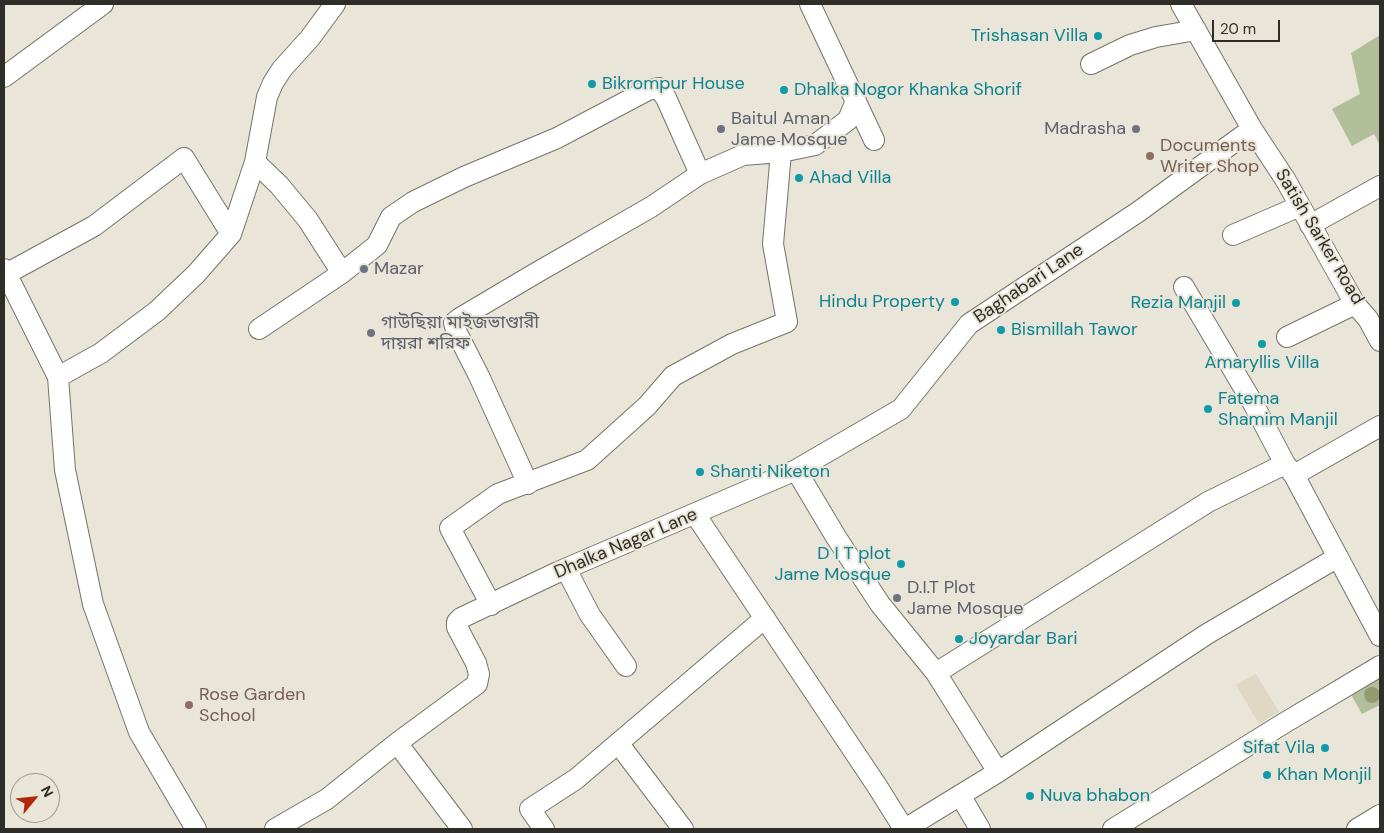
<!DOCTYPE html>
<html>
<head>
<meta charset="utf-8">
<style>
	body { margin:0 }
	#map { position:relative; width:1384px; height:833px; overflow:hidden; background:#e9e5d8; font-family:"DM Sans",sans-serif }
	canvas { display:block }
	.frame { position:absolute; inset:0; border:5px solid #2f2d28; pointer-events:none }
	.north { position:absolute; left:10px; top:773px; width:50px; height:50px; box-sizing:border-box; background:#e9e5d8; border:1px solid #9f9b92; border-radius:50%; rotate:62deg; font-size:14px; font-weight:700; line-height:20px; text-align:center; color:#2f2d28 }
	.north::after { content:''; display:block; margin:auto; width:18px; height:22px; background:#b2260a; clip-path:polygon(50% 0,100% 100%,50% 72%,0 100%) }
	.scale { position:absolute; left:1212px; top:20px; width:68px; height:22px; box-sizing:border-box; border:2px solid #2f2d28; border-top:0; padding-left:6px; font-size:15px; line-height:18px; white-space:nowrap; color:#2f2d28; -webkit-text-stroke:4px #e9e5d8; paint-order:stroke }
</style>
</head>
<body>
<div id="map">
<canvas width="1384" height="833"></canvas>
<div class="frame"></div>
<div class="north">N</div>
<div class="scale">20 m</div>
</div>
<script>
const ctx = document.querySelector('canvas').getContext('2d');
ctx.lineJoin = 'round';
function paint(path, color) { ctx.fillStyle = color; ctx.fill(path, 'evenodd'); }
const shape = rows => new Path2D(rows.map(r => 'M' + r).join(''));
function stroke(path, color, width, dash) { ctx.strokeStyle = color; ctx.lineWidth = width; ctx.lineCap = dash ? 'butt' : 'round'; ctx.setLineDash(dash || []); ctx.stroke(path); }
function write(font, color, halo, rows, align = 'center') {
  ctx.font = font + ' "DM Sans","Noto Sans Bengali",sans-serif'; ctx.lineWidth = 4; ctx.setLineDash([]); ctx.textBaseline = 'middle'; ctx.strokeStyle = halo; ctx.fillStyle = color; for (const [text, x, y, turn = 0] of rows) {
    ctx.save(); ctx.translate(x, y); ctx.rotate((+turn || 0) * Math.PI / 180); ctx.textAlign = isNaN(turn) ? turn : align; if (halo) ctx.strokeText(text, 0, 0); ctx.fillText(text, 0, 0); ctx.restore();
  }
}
const built = shape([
	[1256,674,1279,712,1259,724,1236,685]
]);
const green = shape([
	[1380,35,1380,145,1374,134,1352,146,1332,109,1360,94,1351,53],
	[1380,674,1380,705,1362,714,1349,691]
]);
const minor = shape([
	[810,4,874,140],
	[1181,4,1252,129,1285,179,1355,304,1368,319,1380,341],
	[1091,64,1130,45,1156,37,1196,30],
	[4,77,103,4],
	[255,162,279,185,308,220,342,273],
	[1310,225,1380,186],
	[1233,235,1300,206],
	[4,269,58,377,65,470,93,604,139,732,196,829],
	[6,274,94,226,184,158,231,234],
	[1184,287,1254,405,1285,464,1294,475,1380,636],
	[259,329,342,273,377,245,391,217,413,202,464,177,557,138,648,90,659,88,666,98,700,174],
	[1287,337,1355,304],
	[58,377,101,353,157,311,196,274,231,234,255,162,267,97,273,83,282,69,310,38,335,4],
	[796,470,836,537,880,604,936,673,998,772],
	[1294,475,1380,426],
	[528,484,479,376,457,333,454,323,460,318,536,273,651,207,700,174,743,155,781,152,815,145,848,120,856,101],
	[695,514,877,786,904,829],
	[566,569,590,615,626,666],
	[491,605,450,528,498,494,587,460,647,406,673,376,732,344,787,322,773,244,781,152],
	[936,673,1208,502,1285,464],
	[397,743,462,829],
	[618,743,683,829],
	[960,795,980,829],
	[275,829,327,799,397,743,477,684,479,674,476,663,457,627,457,622,461,618,558,572,796,470,901,409,969,324,1138,212,1252,129],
	[544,829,530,809,576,779,765,618],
	[905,829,998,772,1207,634,1338,557],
	[1113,829,1286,722,1380,666],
	[1357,829,1380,815]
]);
const trees = [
	[1372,695]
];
const markers = [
	[1098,36,5,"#0f9aa8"],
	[592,84,5,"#0f9aa8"],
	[784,90,5,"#0f9aa8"],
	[721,129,5,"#6b7280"],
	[1136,129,5,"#6b7280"],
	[1150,156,5,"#8d6e63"],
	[799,178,5,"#0f9aa8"],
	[364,269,5,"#6b7280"],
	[955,302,5,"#0f9aa8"],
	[1236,303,5,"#0f9aa8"],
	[1001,330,5,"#0f9aa8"],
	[371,333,5,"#6b7280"],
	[1262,344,5,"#0f9aa8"],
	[1208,409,5,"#0f9aa8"],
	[700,472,5,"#0f9aa8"],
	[901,564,5,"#0f9aa8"],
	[897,598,5,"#6b7280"],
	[959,639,5,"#0f9aa8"],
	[189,705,5,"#8d6e63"],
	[1325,748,5,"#0f9aa8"],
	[1267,775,5,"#0f9aa8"],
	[1030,796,5,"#0f9aa8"]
];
const cultureNames = [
	["Trishasan Villa",1088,36,"right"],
	["Bikrompur House",602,84],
	["Dhalka Nogor Khanka Shorif",794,90],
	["Ahad Villa",809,178],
	["Hindu Property",945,302,"right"],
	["Rezia Manjil",1226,303,"right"],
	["Bismillah Tawor",1011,330],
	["Amaryllis Villa",1262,363,"center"],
	["Fatema",1218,399],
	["Shamim Manjil",1218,420],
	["Shanti Niketon",710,472],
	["D I T plot",891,554,"right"],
	["Jame Mosque",891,575,"right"],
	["Joyardar Bari",969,639],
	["Sifat Vila",1315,748,"right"],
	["Khan Monjil",1277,775],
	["Nuva bhabon",1040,796]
];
const worshipNames = [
	["Baitul Aman",731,119],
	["Jame Mosque",731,140],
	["Madrasha",1126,129,"right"],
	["Mazar",374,269],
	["গাউছিয়া মাইজভাণ্ডারী",381,323],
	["দায়রা শরিফ",381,344],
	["D.I.T Plot",907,588],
	["Jame Mosque",907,609]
];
const educationNames = [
	["Documents",1160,146],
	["Writer Shop",1160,167],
	["Rose Garden",199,695],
	["School",199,716]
];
const streetNames = [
	["Satish Sarker Road",1319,237,59],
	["Baghabari Lane",1029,284,-34],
	["Dhalka Nagar Lane",626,544,-23]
];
paint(built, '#dfd8c5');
paint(green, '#b1c09b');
stroke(minor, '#777368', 22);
stroke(minor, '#fff', 20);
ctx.fillStyle = '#929c70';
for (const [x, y] of trees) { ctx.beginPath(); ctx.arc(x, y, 8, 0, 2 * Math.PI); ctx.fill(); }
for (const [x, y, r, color] of markers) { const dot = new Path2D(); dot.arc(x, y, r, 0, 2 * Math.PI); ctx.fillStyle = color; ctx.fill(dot); stroke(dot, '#e9e5d8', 2); }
write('18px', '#0d838f', '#e9e5d8', cultureNames, 'left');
write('18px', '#5b616d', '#e9e5d8', worshipNames, 'left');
write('18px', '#785e54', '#e9e5d8', educationNames, 'left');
write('18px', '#2f2d28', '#e9e5d8', streetNames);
</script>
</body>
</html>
